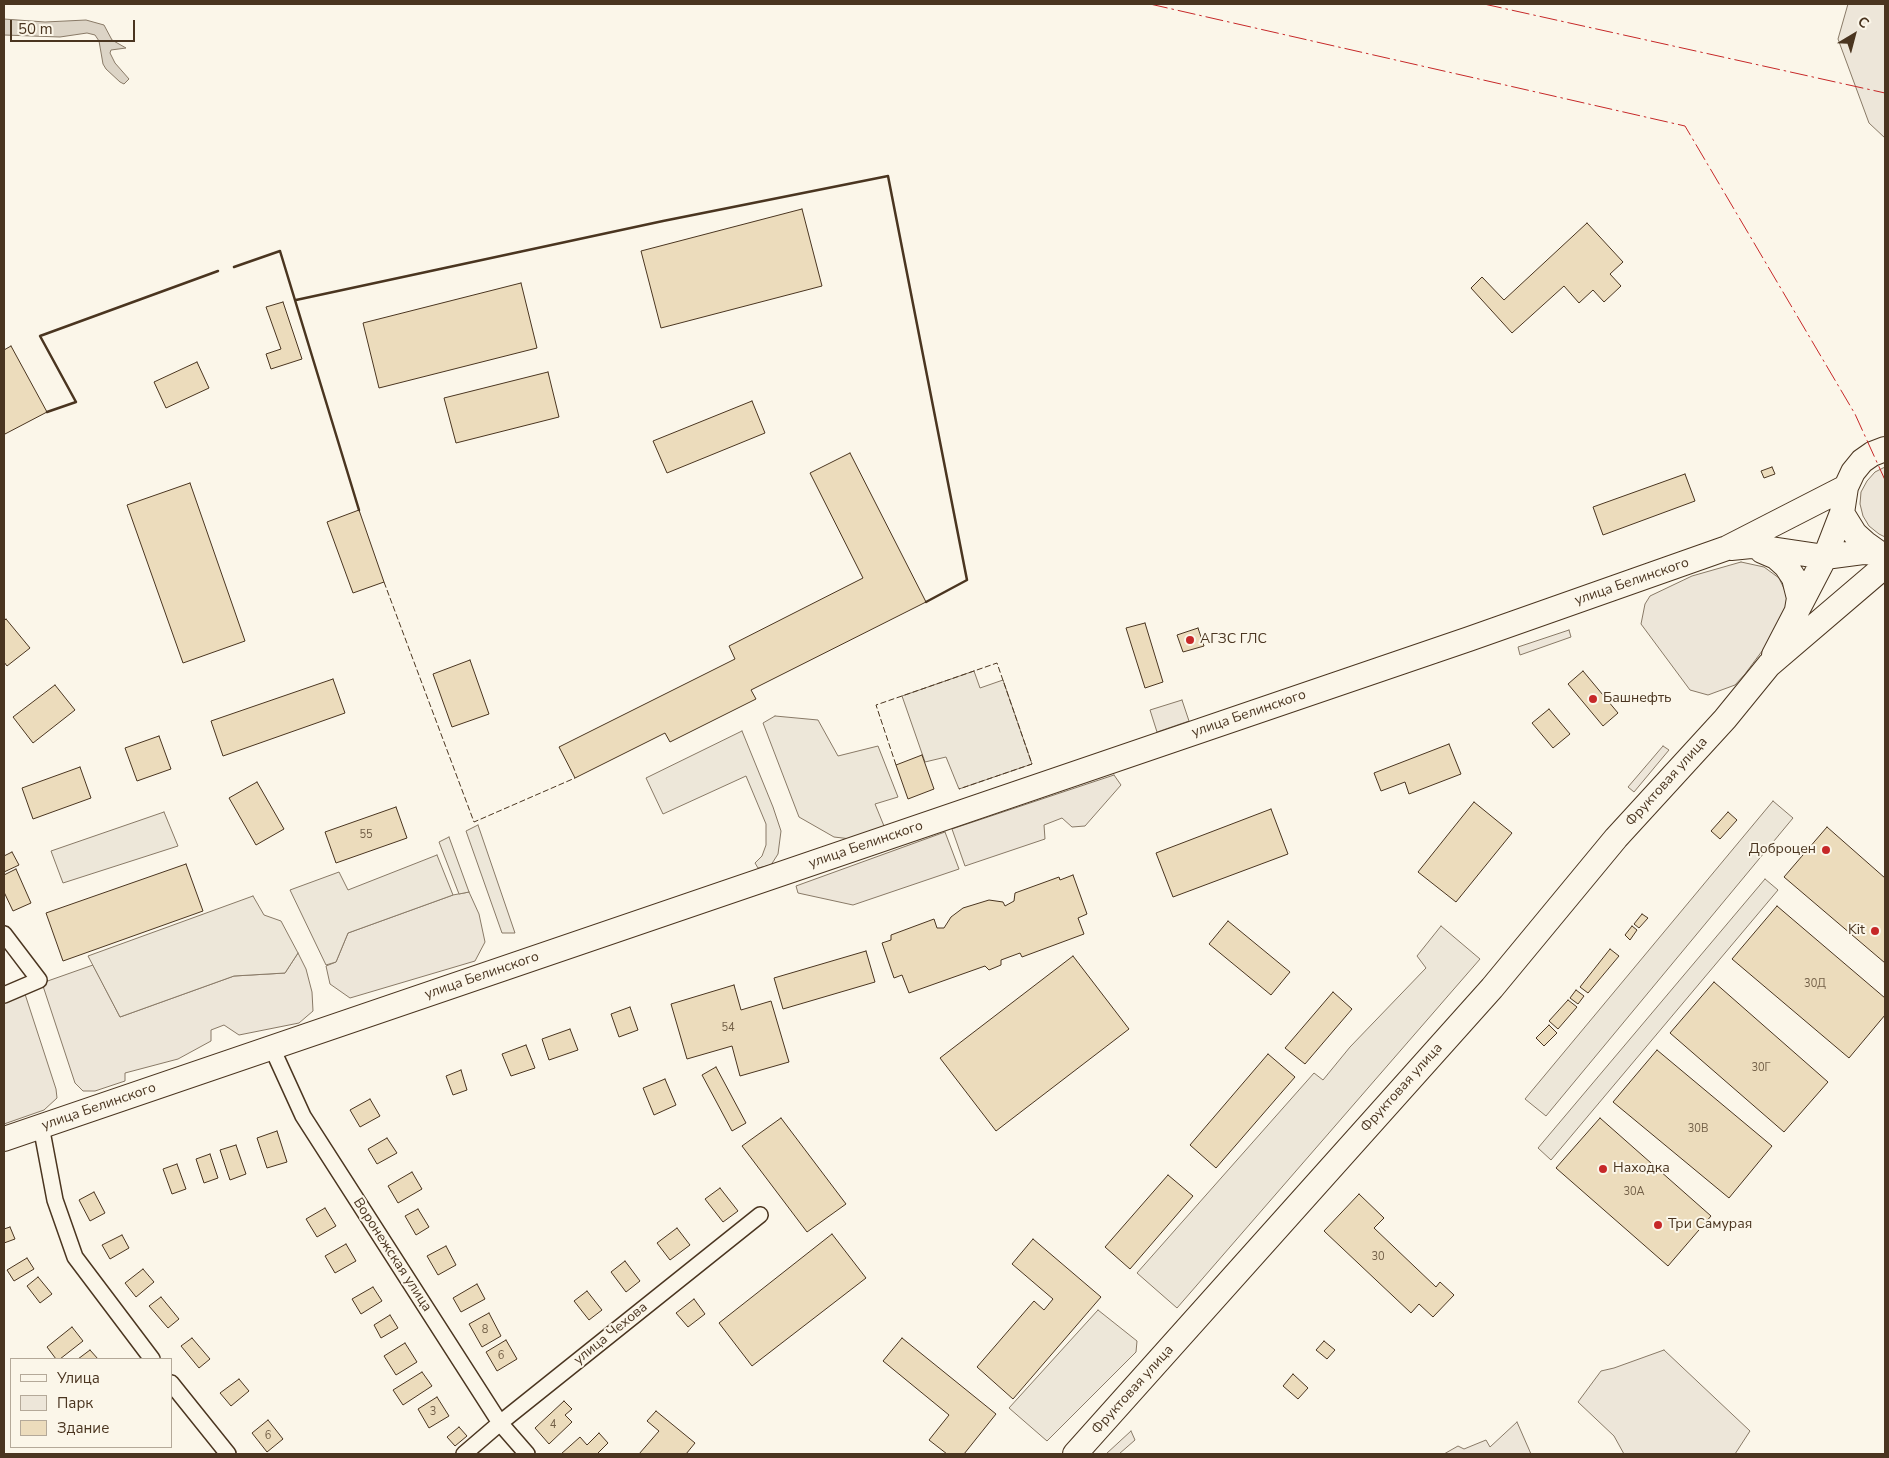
<!DOCTYPE html>
<html>
<head>
<meta charset="utf-8">
<style>
	body { margin:0 }
	#map { position:relative; width:1889px; height:1458px; overflow:hidden; background:#fbf6e9; font-family:"Nunito Sans",sans-serif }
	canvas { display:block }
	.frame { position:absolute; inset:0; border:5px solid #4a3520; pointer-events:none }
	.legend { position:absolute; left:10px; top:1358px; width:162px; height:90px; box-sizing:border-box; background:#fbf6e9; border:1px solid #b4a999; margin:0; padding:6px 9px; list-style:none; font-size:15px; color:#4a3520 }
	.legend li { display:flex; align-items:center; gap:10px; height:25px }
	.legend b { width:25px; border:1px solid #b4a999 }
	.north { position:absolute; left:1829px; top:10px; width:50px; height:50px; -webkit-text-stroke:4px #fbf6e9; paint-order:stroke; rotate:37deg; font-size:14px; font-weight:700; line-height:20px; text-align:center; color:#4a3520 }
	.north::after { content:''; display:block; margin:auto; width:18px; height:22px; background:#4a3520; clip-path:polygon(50% 0,100% 100%,50% 72%,0 100%) }
	.scale { position:absolute; left:10px; top:20px; width:125px; height:22px; box-sizing:border-box; border:2px solid #4a3520; border-top:0; padding-left:6px; font-size:15px; line-height:18px; white-space:nowrap; color:#4a3520; -webkit-text-stroke:4px #fbf6e9; paint-order:stroke }
</style>
</head>
<body>
<div id="map">
<canvas width="1889" height="1458"></canvas>
<div class="frame"></div>
<ul class="legend">
<li><b style="height:6px;background:#fbf6e9"></b>Улица</li>
<li><b style="height:14px;background:#ede6d9"></b>Парк</li>
<li><b style="height:14px;background:#ecdcbc"></b>Здание</li>
</ul>
<div class="north">С</div>
<div class="scale">50 m</div>
</div>
<script>
const ctx = document.querySelector('canvas').getContext('2d');
ctx.lineJoin = 'round';
function paint(path, color) { ctx.fillStyle = color; ctx.fill(path, 'evenodd'); }
const shape = rows => new Path2D(rows.map(r => 'M' + r).join(''));
function stroke(path, color, width, dash) { ctx.strokeStyle = color; ctx.lineWidth = width; ctx.lineCap = dash ? 'butt' : 'round'; ctx.setLineDash(dash || []); ctx.stroke(path); }
function write(font, color, halo, rows, align = 'center') {
  ctx.font = font + ' "Nunito Sans",sans-serif'; ctx.lineWidth = 4; ctx.setLineDash([]); ctx.textBaseline = 'middle'; ctx.strokeStyle = halo; ctx.fillStyle = color; for (const [text, x, y, turn = 0] of rows) {
    ctx.save(); ctx.translate(x, y); ctx.rotate((+turn || 0) * Math.PI / 180); ctx.textAlign = isNaN(turn) ? turn : align; if (halo) ctx.strokeText(text, 0, 0); ctx.fillText(text, 0, 0); ctx.restore();
  }
}
const green = shape([
	[1848,4,1885,4,1885,138,1869,123,1838,39,1848,4],
	[1885,467,1885,537,1879,534,1869,526,1863,516,1860,504,1861,492,1867,481,1875,472,1885,467],
	[1741,562,1764,567,1779,578,1786,593,1788,607,1768,643,1745,674,1735,685,1708,695,1690,690,1641,624,1645,604,1650,596,1692,576,1741,562],
	[1569,630,1571,637,1520,655,1518,647,1569,630],
	[1182,700,1189,721,1157,732,1150,710,1182,700],
	[1663,746,1669,750,1634,792,1628,787,1663,746],
	[1114,775,1121,785,1085,826,1072,827,1062,818,1044,825,1045,839,965,866,952,829,1114,775],
	[945,832,959,869,853,905,798,893,796,886,945,832],
	[469,892,479,914,485,942,475,961,350,998,330,984,326,966,336,962,348,933,453,895,469,892],
	[298,953,306,969,312,992,313,1011,299,1023,239,1035,224,1025,211,1030,211,1041,178,1059,125,1073,125,1081,95,1091,83,1091,75,1083,42,983,93,965,120,1017,234,976,285,973,298,953],
	[24,991,56,1089,57,1098,44,1110,4,1124,4,1000,24,991],
	[1664,1350,1750,1431,1735,1454,1624,1454,1614,1436,1578,1402,1601,1371,1614,1368,1664,1350],
	[1517,1422,1531,1454,1444,1454,1458,1446,1464,1449,1486,1440,1490,1447,1517,1422],
	[1131,1431,1135,1440,1119,1454,1106,1454,1131,1431]
]);
const parking = shape([
	[974,671,980,688,1003,680,1032,764,959,789,946,757,925,762,902,696,974,671],
	[775,716,818,720,838,756,878,746,898,797,875,804,884,826,851,839,834,837,799,817,763,723,775,716],
	[742,731,773,807,781,831,778,854,771,865,758,868,755,863,762,856,766,845,766,824,746,776,663,814,646,778,742,731],
	[1773,801,1793,818,1546,1116,1525,1099,1773,801],
	[164,812,178,846,63,883,51,851,164,812],
	[478,825,515,933,502,933,466,831,478,825],
	[449,837,469,892,459,894,439,842,449,837],
	[437,855,453,895,348,933,336,962,326,965,290,890,339,872,348,890,437,855],
	[1765,879,1778,890,1551,1160,1538,1148,1765,879],
	[253,896,264,915,281,921,298,953,285,973,234,976,120,1017,88,956,253,896],
	[1441,926,1480,959,1177,1308,1137,1273,1314,1073,1323,1080,1350,1047,1426,968,1417,956,1441,926],
	[1098,1310,1137,1341,1136,1352,1047,1441,1009,1408,1098,1310]
]);
const water = shape([
	[4,19,45,22,86,20,104,25,112,40,126,48,111,50,110,53,115,63,129,79,124,84,120,82,106,69,103,64,99,41,95,35,87,33,60,37,4,35,4,19]
]);
const building = shape([
	[802,209,822,286,661,328,641,251,802,209],
	[1587,223,1623,262,1610,274,1621,286,1604,302,1593,290,1579,303,1564,286,1512,333,1471,288,1482,277,1504,300,1587,223],
	[521,283,537,348,379,388,363,323,521,283],
	[283,302,302,359,271,369,266,354,281,349,266,307,283,302],
	[11,346,47,412,5,434,4,431,4,350,11,346],
	[197,362,209,388,166,408,154,382,197,362],
	[548,372,559,417,456,443,444,398,548,372],
	[752,401,765,433,667,473,653,441,752,401],
	[850,453,926,602,751,690,756,699,670,742,665,733,575,778,559,747,735,659,729,646,863,578,810,473,850,453],
	[1772,467,1775,474,1764,478,1761,471,1772,467],
	[1685,474,1695,501,1603,535,1593,507,1685,474],
	[190,483,245,641,183,663,127,505,190,483],
	[359,510,384,582,353,593,327,522,359,510],
	[6,619,30,648,7,666,4,662,4,621,6,619],
	[1145,623,1163,682,1145,688,1126,628,1145,623],
	[1198,628,1204,646,1183,652,1177,635,1198,628],
	[470,660,489,714,452,727,433,674,470,660],
	[1583,671,1618,713,1603,726,1568,684,1583,671],
	[333,679,345,713,223,756,211,721,333,679],
	[55,685,75,710,33,743,13,717,55,685],
	[1549,709,1570,734,1553,748,1532,723,1549,709],
	[159,736,171,769,137,781,125,748,159,736],
	[1449,744,1461,774,1409,794,1405,782,1381,791,1374,773,1449,744],
	[922,755,934,789,908,799,896,765,922,755],
	[80,767,91,798,33,819,22,788,80,767],
	[257,782,284,829,256,845,229,798,257,782],
	[1474,802,1512,833,1456,902,1418,872,1474,802],
	[396,807,407,838,336,863,325,832,396,807],
	[1271,809,1288,854,1173,897,1156,853,1271,809],
	[1728,812,1737,820,1720,839,1711,831,1728,812],
	[1827,827,1885,878,1885,963,1784,877,1827,827],
	[12,852,19,865,4,872,4,856,12,852],
	[186,864,203,911,63,961,46,913,186,864],
	[16,869,31,903,13,911,4,892,4,875,16,869],
	[1073,875,1087,914,1078,918,1084,934,1022,957,1020,953,1001,960,1001,965,989,970,985,966,909,993,902,975,894,978,882,943,891,940,891,935,934,919,937,928,944,928,951,917,963,908,989,900,1003,902,1005,906,1014,901,1015,893,1059,877,1060,880,1073,875],
	[1777,906,1885,998,1885,1015,1849,1058,1732,959,1777,906],
	[1642,914,1648,918,1639,928,1634,924,1642,914],
	[1228,921,1290,972,1271,995,1209,944,1228,921],
	[1632,926,1637,930,1630,940,1625,935,1632,926],
	[1610,949,1619,956,1588,993,1580,987,1610,949],
	[866,951,875,982,783,1009,774,978,866,951],
	[1073,956,1129,1029,996,1131,940,1058,1073,956],
	[1714,982,1828,1082,1784,1132,1670,1033,1714,982],
	[734,985,741,1010,771,1001,789,1062,740,1076,732,1046,687,1059,671,1004,734,985],
	[1576,990,1584,996,1578,1004,1570,998,1576,990],
	[1333,992,1352,1009,1305,1064,1285,1048,1333,992],
	[1568,1000,1577,1007,1558,1029,1549,1021,1568,1000],
	[630,1007,638,1030,619,1037,611,1014,630,1007],
	[1549,1025,1557,1033,1544,1046,1536,1038,1549,1025],
	[570,1029,578,1050,549,1060,542,1039,570,1029],
	[526,1045,535,1068,511,1076,502,1054,526,1045],
	[1657,1050,1772,1146,1729,1198,1613,1102,1657,1050],
	[1268,1054,1295,1077,1216,1168,1190,1145,1268,1054],
	[716,1067,746,1123,732,1131,702,1075,716,1067],
	[461,1070,467,1090,453,1095,446,1076,461,1070],
	[665,1079,676,1105,654,1115,643,1088,665,1079],
	[370,1099,380,1116,360,1127,350,1110,370,1099],
	[781,1118,846,1204,807,1232,742,1146,781,1118],
	[1600,1118,1711,1216,1668,1266,1556,1168,1600,1118],
	[277,1131,287,1162,267,1168,257,1138,277,1131],
	[387,1138,397,1153,377,1164,368,1149,387,1138],
	[236,1145,246,1174,230,1180,220,1150,236,1145],
	[210,1154,218,1178,204,1183,196,1159,210,1154],
	[177,1164,186,1189,172,1194,163,1169,177,1164],
	[412,1172,422,1189,398,1203,388,1186,412,1172],
	[1168,1175,1193,1196,1130,1269,1105,1247,1168,1175],
	[720,1188,738,1211,723,1222,705,1199,720,1188],
	[94,1192,105,1213,90,1221,79,1200,94,1192],
	[1359,1194,1384,1218,1374,1228,1436,1287,1440,1282,1454,1295,1433,1317,1419,1304,1411,1313,1324,1231,1359,1194],
	[325,1208,336,1226,317,1237,306,1219,325,1208],
	[418,1209,429,1227,416,1235,405,1216,418,1209],
	[10,1227,15,1239,4,1243,4,1229,10,1227],
	[677,1228,690,1245,670,1260,657,1243,677,1228],
	[832,1234,866,1278,752,1366,719,1323,832,1234],
	[122,1235,129,1248,110,1259,102,1245,122,1235],
	[1033,1239,1101,1297,1013,1399,977,1367,1034,1301,1044,1310,1053,1299,1012,1264,1033,1239],
	[346,1244,356,1261,335,1273,325,1256,346,1244],
	[446,1246,456,1265,438,1275,427,1256,446,1246],
	[27,1258,34,1269,14,1281,7,1270,27,1258],
	[625,1261,640,1281,626,1292,611,1272,625,1261],
	[143,1269,154,1282,136,1297,125,1283,143,1269],
	[38,1277,52,1294,40,1303,27,1286,38,1277],
	[477,1284,485,1299,461,1312,453,1298,477,1284],
	[373,1287,382,1301,361,1314,352,1299,373,1287],
	[587,1291,602,1310,589,1320,574,1301,587,1291],
	[161,1297,179,1319,168,1328,149,1306,161,1297],
	[694,1299,705,1314,688,1327,676,1313,694,1299],
	[489,1313,501,1336,482,1347,469,1324,489,1313],
	[390,1315,398,1328,381,1338,374,1325,390,1315],
	[72,1327,83,1341,60,1359,56,1359,47,1347,72,1327],
	[192,1338,210,1359,199,1368,181,1346,192,1338],
	[902,1338,996,1414,964,1454,947,1454,929,1440,949,1415,883,1361,902,1338],
	[506,1340,517,1359,497,1371,486,1352,506,1340],
	[1324,1341,1335,1350,1327,1359,1316,1350,1324,1341],
	[405,1343,417,1362,396,1375,384,1356,405,1343],
	[90,1350,98,1359,78,1359,90,1350],
	[422,1372,432,1386,403,1405,393,1390,422,1372],
	[1293,1374,1308,1388,1298,1399,1283,1386,1293,1374],
	[239,1379,249,1391,231,1406,220,1393,239,1379],
	[437,1397,449,1416,429,1428,418,1409,437,1397],
	[564,1401,572,1409,565,1415,572,1422,549,1444,535,1428,564,1401],
	[656,1411,695,1443,686,1454,639,1454,659,1431,647,1421,656,1411],
	[268,1420,283,1439,267,1452,252,1433,268,1420],
	[459,1427,467,1436,455,1446,447,1437,459,1427],
	[599,1433,608,1443,597,1454,561,1454,580,1437,587,1445,599,1433]
]);
const minor = shape([
	[4,934,39,980,4,995],
	[272,1048,303,1116,500,1423,527,1454],
	[41,1126,55,1200,75,1257,152,1359],
	[171,1383,228,1454],
	[464,1454,500,1423,760,1215]
]);
const primary = shape([
	[1842,513,1855,534,1865,543,1879,553,1884,554],
	[1731,548,1751,546,1825,557,1863,552,1879,553],
	[1762,551,1776,557,1786,566,1794,578,1799,598,1797,610],
	[1774,655,1825,557,1842,513,1846,487,1853,472,1862,461,1872,454,1885,449],
	[4,1139,1469,639,1727,548,1846,487],
	[1075,1454,1492,988,1616,838,1725,719,1769,665,1885,566]
]);
const fence = shape([
	[384,582,474,822,575,778],
	[896,765,876,705,997,663,1032,764,959,789]
]);
const wall = shape([
	[234,267,280,251,359,510],
	[296,300,663,221,888,176,967,580,926,602],
	[47,412,76,402,40,336,218,271]
]);
const power = shape([
	[1150,4,1685,126,1855,414,1885,480],
	[1484,4,1885,93]
]);
const markers = [
	[1190,640,5,"#c62828"],
	[1593,699,5,"#c62828"],
	[1826,850,5,"#c62828"],
	[1875,931,5,"#c62828"],
	[1603,1169,5,"#c62828"],
	[1658,1225,5,"#c62828"]
];
const numberNames = [
	["55",366,835],
	["30Д",1815,984],
	["54",728,1028],
	["30Г",1761,1068],
	["30В",1698,1129],
	["30А",1634,1192],
	["30",1378,1257],
	["8",485,1330],
	["6",501,1356],
	["3",433,1412],
	["4",553,1425],
	["6",268,1436]
];
const streetNames = [
	["улица Белинского",1632,582,-19],
	["улица Белинского",1249,714,-19],
	["Фруктовая улица",1667,782,-48],
	["улица Белинского",866,845,-19],
	["улица Белинского",482,976,-19],
	["Фруктовая улица",1402,1088,-48],
	["улица Белинского",99,1107,-19],
	["Воронежская улица",392,1255,57],
	["улица Чехова",611,1334,-39],
	["Фруктовая улица",1133,1390,-48]
];
const poiNames = [
	["АГЗС ГЛС",1200,640],
	["Башнефть",1603,699],
	["Доброцен",1816,850,"right"],
	["Kit",1865,931,"right"],
	["Находка",1613,1169],
	["Три Самурая",1668,1225]
];
paint(green, '#ede6d9');
stroke(green, '#887966', 1);
paint(parking, '#ede7d9');
stroke(parking, '#887966', 1);
paint(water, '#dcd4c6');
stroke(water, '#887966', 1);
paint(building, '#ecdcbc');
stroke(building, '#4a3520', 1);
stroke(minor, '#4a3520', 18);
stroke(primary, '#4a3520', 26);
stroke(minor, '#fbf6e9', 15);
stroke(primary, '#fbf6e9', 24);
stroke(fence, '#4a3520', 1, [6, 2.5]);
stroke(wall, '#4a3520', 2.5);
stroke(power, '#c62828', 1, [18, 4, 2.5, 4]);
for (const [x, y, r, color] of markers) { const dot = new Path2D(); dot.arc(x, y, r, 0, 2 * Math.PI); ctx.fillStyle = color; ctx.fill(dot); stroke(dot, '#fbf6e9', 2); }
write('11px', '#725f47', null, numberNames);
write('14px', '#4a3520', '#fbf6e9', streetNames);
write('14px', '#4a3520', '#fbf6e9', poiNames, 'left');
</script>
</body>
</html>
